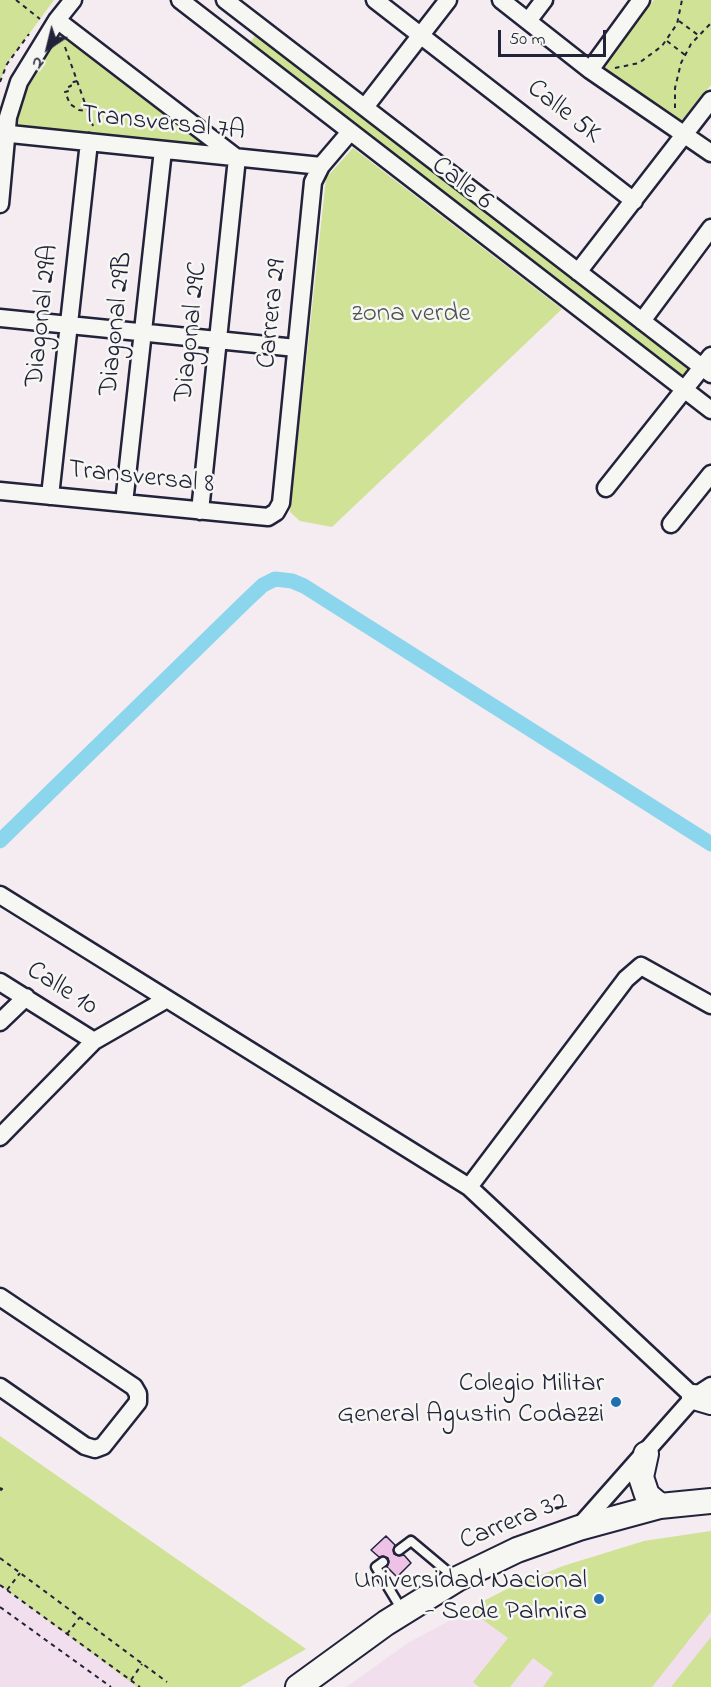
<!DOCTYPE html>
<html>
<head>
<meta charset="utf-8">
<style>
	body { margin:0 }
	#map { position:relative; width:711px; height:1687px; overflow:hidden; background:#f4ecf0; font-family:"Indie Flower",sans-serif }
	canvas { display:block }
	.north { position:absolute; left:18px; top:18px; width:60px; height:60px; -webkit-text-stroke:4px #f6f6f2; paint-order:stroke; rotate:215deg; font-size:16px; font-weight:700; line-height:24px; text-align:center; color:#22223b }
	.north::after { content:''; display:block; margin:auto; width:21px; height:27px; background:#22223b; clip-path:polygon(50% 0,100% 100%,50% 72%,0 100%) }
	.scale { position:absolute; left:498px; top:30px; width:108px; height:27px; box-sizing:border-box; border:3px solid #22223b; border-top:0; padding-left:8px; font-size:18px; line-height:21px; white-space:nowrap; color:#22223b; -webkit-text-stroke:4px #f6f6f2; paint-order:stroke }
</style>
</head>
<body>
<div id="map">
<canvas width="711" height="1687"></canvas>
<div class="north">N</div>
<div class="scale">50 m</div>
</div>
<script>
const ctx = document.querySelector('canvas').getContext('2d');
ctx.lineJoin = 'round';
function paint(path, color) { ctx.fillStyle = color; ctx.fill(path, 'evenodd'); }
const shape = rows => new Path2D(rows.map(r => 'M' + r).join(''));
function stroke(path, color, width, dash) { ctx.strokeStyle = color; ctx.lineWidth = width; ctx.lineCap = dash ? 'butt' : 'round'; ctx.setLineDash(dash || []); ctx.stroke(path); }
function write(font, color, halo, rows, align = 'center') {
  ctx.font = font + ' "Indie Flower",sans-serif'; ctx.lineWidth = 5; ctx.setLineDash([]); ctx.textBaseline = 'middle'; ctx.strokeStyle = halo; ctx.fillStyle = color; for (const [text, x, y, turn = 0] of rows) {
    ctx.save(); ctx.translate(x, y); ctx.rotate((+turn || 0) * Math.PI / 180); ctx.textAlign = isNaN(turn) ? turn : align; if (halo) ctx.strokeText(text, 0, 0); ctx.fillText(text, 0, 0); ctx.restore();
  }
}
const built = shape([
	[0,1437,240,1687,0,1687],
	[711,1531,711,1687,346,1687,408,1643,505,1590,563,1566,644,1541]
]);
const green = shape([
	[0,0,54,0,7,64,0,82],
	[654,0,711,0,711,85,677,126,601,68],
	[261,28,706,363,685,390,244,50],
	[59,31,209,146,16,126,20,102,35,64],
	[353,148,562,309,332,527,300,521,290,512,326,178],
	[0,1436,306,1649,240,1687,137,1687,0,1585],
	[711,1531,711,1612,652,1687,543,1687,553,1673,533,1658,510,1687,479,1687,473,1682,508,1638,468,1609,505,1590,563,1566,644,1541],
	[711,1637,711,1687,671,1687]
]);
const canal = shape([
	[0,841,247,600,263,585,275,579,292,581,304,586,711,844]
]);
const building = shape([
	[386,1536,395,1545,393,1550,394,1554,399,1556,404,1555,411,1563,397,1577,387,1567,389,1562,388,1558,383,1556,379,1557,371,1550,386,1536]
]);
const path = shape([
	[16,0,40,19],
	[679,21,698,35],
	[667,41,685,55],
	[65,47,93,126],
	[615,68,639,63,662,46,677,24,682,0],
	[77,81,70,83,71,86,68,87,69,91,65,92,70,104,79,110,87,111],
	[0,82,7,64,29,34],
	[675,108,675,88,681,63,691,44,711,23],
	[0,1488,2,1489,0,1491],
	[0,1558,167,1682],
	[0,1585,140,1687],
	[7,1590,20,1573],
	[0,1607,111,1687],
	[67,1634,80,1617],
	[131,1680,142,1664]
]);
const lane = shape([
	[399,1550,411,1541,454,1577],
	[383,1562,376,1567,402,1610]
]);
const street = shape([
	[180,0,711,410],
	[225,0,711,374],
	[375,0,634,201],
	[501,0,590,70,711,153],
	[57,20,237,158,200,511],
	[528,21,544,0],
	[590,70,641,0],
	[365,107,448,0],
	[0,133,321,166],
	[0,204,8,117,19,82,57,20,73,0],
	[578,272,711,100],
	[0,318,296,348],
	[642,321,711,228],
	[606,488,711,356],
	[0,491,268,517,276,512,281,503,313,182,321,166,350,132],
	[50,496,89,142],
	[124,503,163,150],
	[671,524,711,474],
	[0,895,469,1187,694,1397],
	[0,982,94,1041],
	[0,1022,26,997],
	[0,1137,94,1041,167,999],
	[469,1187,626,979,641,966,711,1005],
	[0,1297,134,1387,138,1394,138,1402,103,1446,95,1449,85,1446,0,1387],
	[579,1527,694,1397,711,1386]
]);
const secondary = shape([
	[694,1397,711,1402],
	[646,1454,641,1477,647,1495,660,1506],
	[298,1687,386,1623,457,1579,517,1550,579,1528,660,1506,711,1501]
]);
const markers = [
	[616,1402,6,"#1f6fb2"],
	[599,1599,6,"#1f6fb2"]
];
const streetNames = [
	["Calle 5K",563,113,38],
	["Transversal 7A",163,125,6],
	["Calle 6",461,185,38],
	["Carrera 29",274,314,-84],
	["Diagonal 29A",44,316,-84],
	["Diagonal 29B",118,324,-84],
	["Diagonal 29C",193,332,-84],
	["Transversal 8",141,479,6],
	["Calle 10",61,990,32],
	["Carrera 32",514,1523,-22]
];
const parkNames = [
	["zona verde",411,316]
];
const poiNames = [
	["Colegio Militar",604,1386],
	["General Agustin Codazzi",604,1417],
	["Universidad Nacional",587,1583],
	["- Sede Palmira",587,1614]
];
paint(built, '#f2dfed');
paint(green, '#d0e296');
stroke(canal, '#8bd6ec', 15);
paint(building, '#eec2e7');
stroke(building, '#22223b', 1.5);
stroke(lane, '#22223b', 13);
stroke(street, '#22223b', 21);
stroke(secondary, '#22223b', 28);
stroke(path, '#22223b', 2, [4.5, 4.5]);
stroke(lane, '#f6f6f2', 8);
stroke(street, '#f6f6f2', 16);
stroke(secondary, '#f6f6f2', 24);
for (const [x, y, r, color] of markers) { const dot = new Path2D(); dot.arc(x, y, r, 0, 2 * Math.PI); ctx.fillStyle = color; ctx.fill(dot); stroke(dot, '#f6f6f2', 2); }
write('27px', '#22223b', '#f6f6f2', streetNames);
write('27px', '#4e5252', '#f6f6f2', parkNames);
write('27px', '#22223b', '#f6f6f2', poiNames, 'right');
</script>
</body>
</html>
